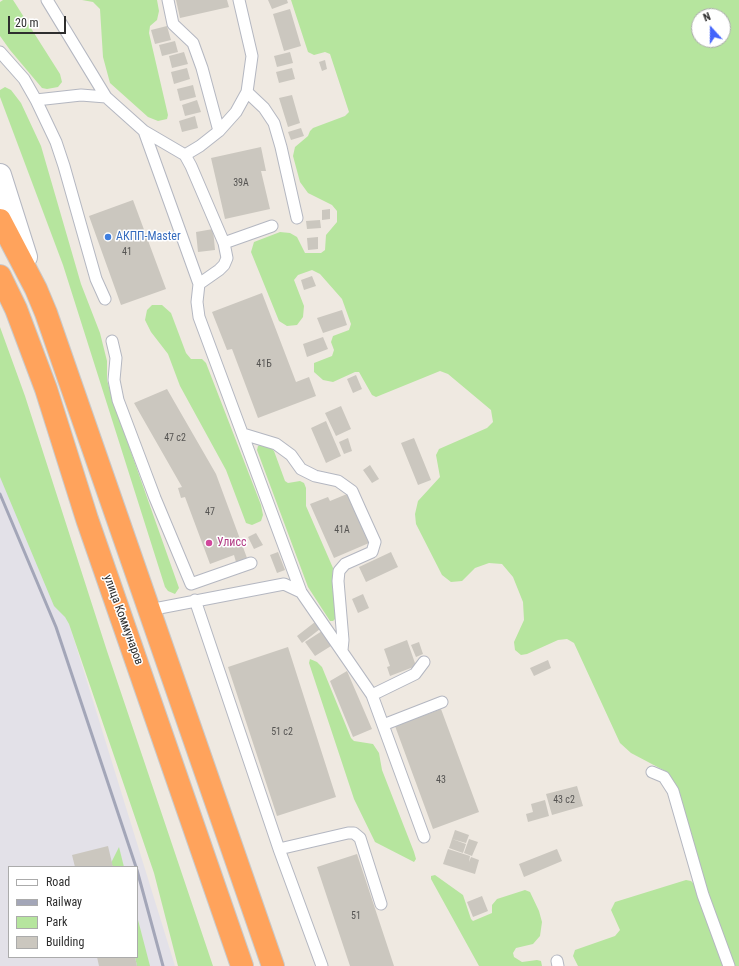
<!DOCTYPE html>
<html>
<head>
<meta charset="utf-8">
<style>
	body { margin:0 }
	#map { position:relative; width:739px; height:966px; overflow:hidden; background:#efe9e1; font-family:"Roboto Condensed",sans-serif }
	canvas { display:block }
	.legend { position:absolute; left:8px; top:866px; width:130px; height:92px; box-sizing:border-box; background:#fff; border:1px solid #ababab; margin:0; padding:5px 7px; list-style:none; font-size:12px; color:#2e2e2e }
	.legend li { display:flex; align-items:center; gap:8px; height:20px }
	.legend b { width:20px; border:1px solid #ababab }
	.north { position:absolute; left:691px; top:8px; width:40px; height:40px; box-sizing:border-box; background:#fff; border:1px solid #ababab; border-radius:50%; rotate:339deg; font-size:11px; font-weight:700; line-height:16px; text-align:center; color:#2e2e2e }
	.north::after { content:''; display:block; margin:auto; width:14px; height:18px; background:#4264fb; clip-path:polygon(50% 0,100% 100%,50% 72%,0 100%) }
	.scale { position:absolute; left:8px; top:16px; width:58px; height:18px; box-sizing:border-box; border:2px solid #2e2e2e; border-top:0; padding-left:5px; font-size:12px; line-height:14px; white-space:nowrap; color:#2e2e2e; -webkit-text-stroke:3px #fff; paint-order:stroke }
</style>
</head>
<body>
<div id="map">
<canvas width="739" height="966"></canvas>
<ul class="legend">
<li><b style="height:5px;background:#fff"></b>Road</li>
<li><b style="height:5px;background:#a3a6b8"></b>Railway</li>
<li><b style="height:11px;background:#b6e59e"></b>Park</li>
<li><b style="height:11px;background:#cbc7bf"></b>Building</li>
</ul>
<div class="north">N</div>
<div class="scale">20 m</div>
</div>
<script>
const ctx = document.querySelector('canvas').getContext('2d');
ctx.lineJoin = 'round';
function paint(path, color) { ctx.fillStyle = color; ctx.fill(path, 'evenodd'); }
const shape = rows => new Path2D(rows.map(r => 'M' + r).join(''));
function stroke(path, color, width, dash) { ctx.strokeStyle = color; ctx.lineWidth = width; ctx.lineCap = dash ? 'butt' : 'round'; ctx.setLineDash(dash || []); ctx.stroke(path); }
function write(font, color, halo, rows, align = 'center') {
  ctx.font = font + ' "Roboto Condensed",sans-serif'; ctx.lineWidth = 3; ctx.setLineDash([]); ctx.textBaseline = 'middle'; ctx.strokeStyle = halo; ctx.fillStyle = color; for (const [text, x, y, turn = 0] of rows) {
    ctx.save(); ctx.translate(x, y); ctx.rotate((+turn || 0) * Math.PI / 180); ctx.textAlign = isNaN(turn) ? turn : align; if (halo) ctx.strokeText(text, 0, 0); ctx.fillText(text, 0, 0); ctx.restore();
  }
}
const industrial = shape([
	[0,403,4,413,175,966,0,966],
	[9,867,137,867,137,957,9,957]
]);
const green = shape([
	[3,0,13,0,15,3,60,74,62,82,58,87,47,89,42,88,10,50,0,36,0,2],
	[82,0,157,0,159,11,157,20,150,26,149,33,168,115,167,119,158,121,148,117,110,83,103,57,100,9,93,2],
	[291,0,739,0,739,966,734,966,708,893,679,791,667,772,631,753,620,743,574,643,567,639,558,640,527,654,521,655,515,650,514,642,524,620,523,602,513,577,502,564,489,563,475,568,462,581,451,582,442,575,416,524,415,514,418,501,440,477,436,455,439,449,487,428,493,422,491,410,448,374,440,371,376,397,372,395,359,372,355,372,333,382,323,380,314,372,314,363,332,356,334,350,331,342,333,336,349,330,351,324,342,299,320,274,312,270,298,275,294,280,304,306,303,317,297,325,287,326,279,321,251,252,254,242,280,232,290,233,297,237,305,253,321,253,325,250,326,235,337,222,337,211,332,205,308,193,300,182,293,156,295,147,308,136,310,131,313,128,345,116,349,112,330,54,325,52,314,55,308,52],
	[699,16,723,16,723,40,699,40],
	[5,87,11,90,21,103,41,146,81,284,100,333,107,361,107,380,113,401,179,588,175,594,168,591,165,587,63,265,0,97,0,90],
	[152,305,162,305,171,313,186,353,191,359,202,359,206,363,261,505,263,515,261,521,252,525,246,523,226,470,180,386,168,354,151,332,145,320,147,310],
	[0,327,25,396,107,651,213,966,178,966,154,873,69,624,65,617,54,606,0,477],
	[261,444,271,448,274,451,285,481,288,483,300,481,304,483,306,488,306,506,333,568,332,583,336,618,333,621,330,621,308,587,257,450,258,446],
	[310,659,317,662,322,667,351,738,354,741,373,744,379,753,382,770,414,852,416,859,414,862,375,842,354,799,309,663],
	[119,847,124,867,113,867,111,863],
	[435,875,463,895,471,919,473,921,492,913,492,905,497,899,525,890,530,892,539,911,542,922,540,936,533,944,516,948,513,953,514,957,522,962,537,960,541,961,542,966,479,966,431,879,431,876],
	[686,880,691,881,694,884,724,966,578,966,573,956,575,950,615,936,620,930,611,910,615,902],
	[137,916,150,966,137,966,135,957,137,957]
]);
const building = shape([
	[176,0,227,0,229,7,180,18],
	[268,0,287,0,288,3,272,9],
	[290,9,301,46,284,51,273,14],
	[167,26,171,40,155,44,151,30],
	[175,41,178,52,162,56,159,45],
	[184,52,188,64,172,68,169,56],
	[290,52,293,63,277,67,274,56],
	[325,60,327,69,322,71,319,62],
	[187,68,190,79,174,84,171,72],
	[292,68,295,79,279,83,276,72],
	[193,85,196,97,180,101,177,89],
	[292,95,300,123,288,127,279,98],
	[197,100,201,112,185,116,182,105],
	[195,116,198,128,182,132,179,121],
	[301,128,304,136,291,140,288,132],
	[261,147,266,171,261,171,270,209,225,219,211,158],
	[133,200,166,289,121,305,89,216],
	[330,209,330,219,322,220,322,210],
	[320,220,321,228,307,229,306,221],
	[213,229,215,250,198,252,196,232],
	[318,237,318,249,308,250,307,238],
	[312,276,316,286,304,290,301,280],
	[262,293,296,382,309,377,316,396,258,418,232,349,227,350,212,312],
	[342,310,347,325,323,333,317,318],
	[323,337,328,349,307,357,303,344],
	[356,375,362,389,353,393,347,379],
	[167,389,216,474,247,558,236,562,234,555,210,564,185,497,181,498,178,488,182,487,134,403],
	[341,406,351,429,336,436,325,413],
	[326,421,341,456,326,463,311,428],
	[348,438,352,451,344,454,339,442],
	[414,438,431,480,418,485,401,443],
	[370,465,379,479,372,483,363,470],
	[347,494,369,543,334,558,310,504,328,497,330,501],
	[256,533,263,545,254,549,248,537],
	[278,552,285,570,277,573,270,555],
	[391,552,398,567,366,582,359,567],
	[363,594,369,608,358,613,352,599],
	[315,622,320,629,302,643,297,636],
	[322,631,331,646,315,656,305,642],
	[407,640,416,666,390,676,387,667,390,666,384,649],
	[419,642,423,654,416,657,411,645],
	[288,647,336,797,277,816,228,667],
	[548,660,551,668,534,676,530,668],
	[347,671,372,729,353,737,330,681],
	[441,709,479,812,433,829,395,726],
	[577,786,583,806,552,815,546,794],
	[545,800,549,816,528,822,526,814,533,812,531,804],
	[455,830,469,835,466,843,452,839],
	[452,839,466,844,463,853,449,848],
	[469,839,478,842,472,856,464,853],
	[108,846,113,867,75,867,72,855],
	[448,849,470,856,469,862,471,857,479,860,475,874,443,864],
	[557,849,562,861,524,877,519,864],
	[357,854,394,966,350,966,317,867],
	[482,896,488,911,473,917,467,902],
	[97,957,135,957,137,966,99,966]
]);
const lane = shape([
	[47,0,106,97],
	[168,0,173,24,193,43,202,68,219,131],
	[0,52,24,79,36,100,56,142,64,166,96,279,105,299],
	[247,92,264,108,274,123,281,147,297,218],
	[36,100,81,95,106,97,144,131,199,284,197,302,199,317,301,592],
	[144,131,185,155,191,166,224,243,227,258,224,265,219,270,199,284],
	[185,155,200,146,219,131,236,112,247,92,252,56,239,0],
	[224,243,272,226],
	[112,341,116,358,114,380,118,400,155,498,191,584,251,563],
	[243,434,276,444,291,455,301,469,315,476,338,481,352,491,360,509,375,542,372,552,345,564,339,571,338,581,343,640,342,650],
	[195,600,279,849,322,966],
	[149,610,284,584,301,592,372,695,424,837],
	[372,695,415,674,424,662],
	[383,725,442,702],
	[652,772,664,777,673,791,703,895,729,966],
	[279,849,348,833,354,833,360,838,381,904],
	[557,961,558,966]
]);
const secondary = shape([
	[0,175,26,257]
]);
const highway = shape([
	[0,220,36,289,46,313,273,966],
	[0,276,16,309,46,389,87,519,242,966]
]);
const rail = shape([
	[0,494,56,627,136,867],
	[137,870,163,966]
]);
const markers = [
	[108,237,4,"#3f7fe0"],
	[209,543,4,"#d1479c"]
];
const numberNames = [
	["39А",241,183],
	["41",127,252],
	["41Б",264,364],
	["47 с2",175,438],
	["47",210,512],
	["41А",342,530],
	["51 с2",282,732],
	["43",441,780],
	["43 с2",564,800],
	["51",356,916]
];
const shopNames = [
	["АКПП-Master",116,237]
];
const hotelNames = [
	["Улисс",217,543]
];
const streetNames = [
	["улица Коммунаров",123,620,70]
];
paint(industrial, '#e3e1e8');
paint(green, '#b6e59e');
paint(building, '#cbc7bf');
stroke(lane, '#b4b7c1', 13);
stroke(secondary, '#b4b7c1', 24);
stroke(highway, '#c9c9c9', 24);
stroke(lane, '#fff', 11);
stroke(secondary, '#fff', 22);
stroke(highway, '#ffa35c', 22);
stroke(rail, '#a3a6b8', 3);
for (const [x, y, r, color] of markers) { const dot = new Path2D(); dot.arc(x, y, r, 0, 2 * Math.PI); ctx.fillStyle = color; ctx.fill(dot); stroke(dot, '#fff', 1.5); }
write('10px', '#555452', null, numberNames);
write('12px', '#366cbe', '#fff', shopNames, 'left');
write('12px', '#b23c85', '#fff', hotelNames, 'left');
write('12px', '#2e2e2e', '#fff', streetNames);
</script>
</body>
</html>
